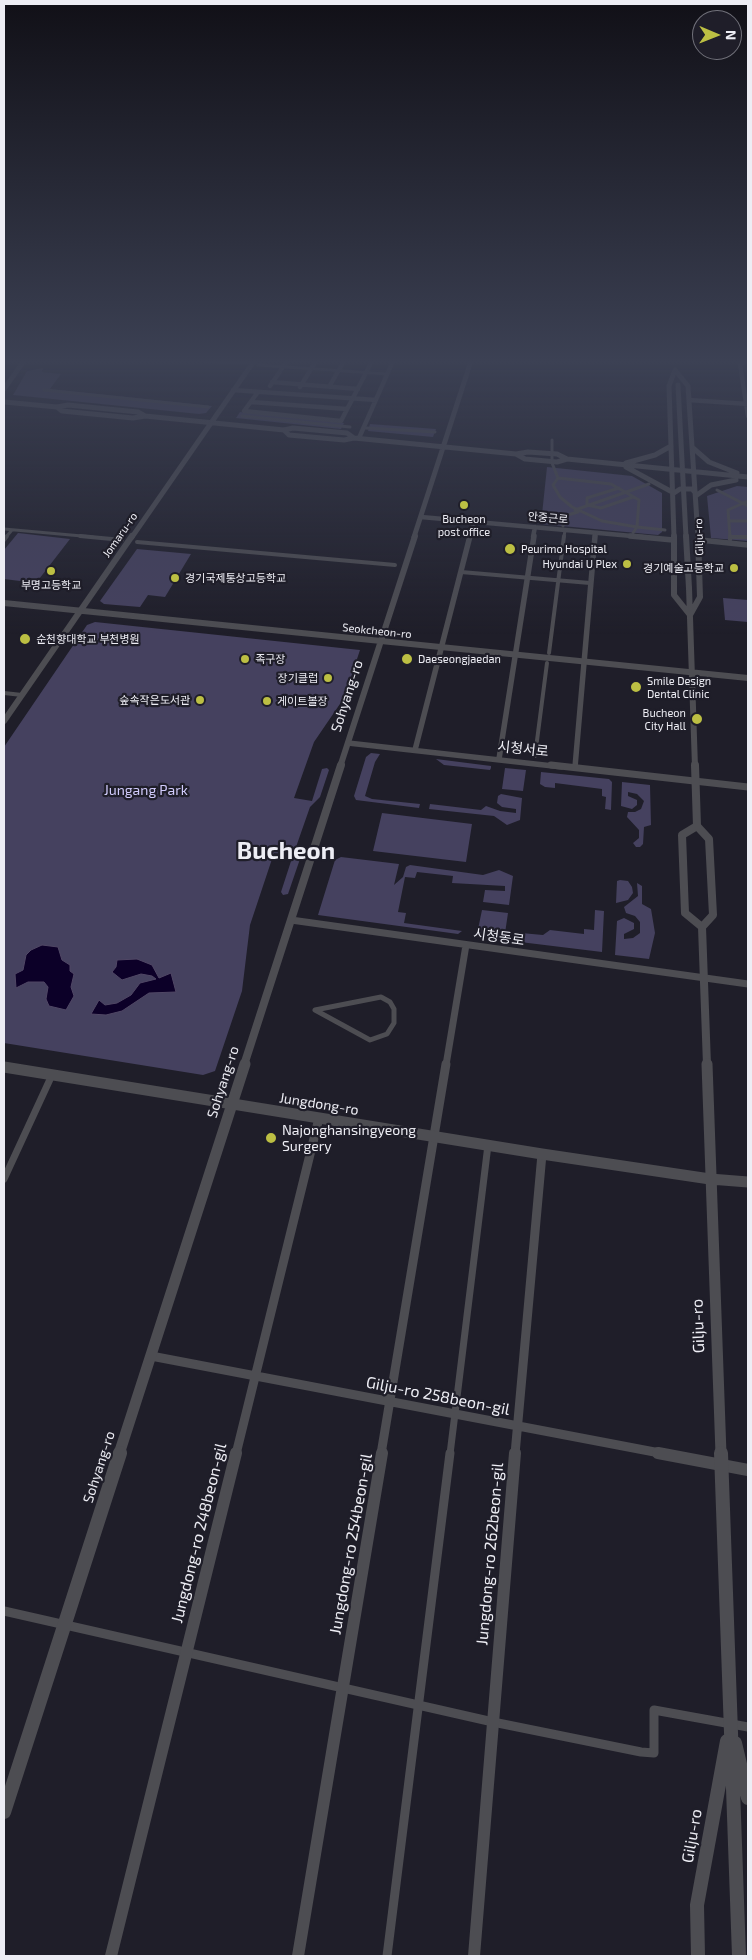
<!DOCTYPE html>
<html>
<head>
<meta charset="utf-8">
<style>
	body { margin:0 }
	#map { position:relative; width:752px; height:1960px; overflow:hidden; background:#1f1e29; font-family:"Exo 2",sans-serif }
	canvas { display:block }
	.frame { position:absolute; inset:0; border:5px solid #ededf4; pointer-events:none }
	.north { position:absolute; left:692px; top:10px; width:50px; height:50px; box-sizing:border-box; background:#1f1e29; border:1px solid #71717a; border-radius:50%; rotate:91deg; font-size:14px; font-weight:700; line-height:20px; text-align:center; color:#ededf4 }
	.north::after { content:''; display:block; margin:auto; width:18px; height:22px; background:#bcbf43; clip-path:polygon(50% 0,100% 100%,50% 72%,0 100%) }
</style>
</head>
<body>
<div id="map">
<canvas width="752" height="1960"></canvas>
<div class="frame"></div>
<div class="north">N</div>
</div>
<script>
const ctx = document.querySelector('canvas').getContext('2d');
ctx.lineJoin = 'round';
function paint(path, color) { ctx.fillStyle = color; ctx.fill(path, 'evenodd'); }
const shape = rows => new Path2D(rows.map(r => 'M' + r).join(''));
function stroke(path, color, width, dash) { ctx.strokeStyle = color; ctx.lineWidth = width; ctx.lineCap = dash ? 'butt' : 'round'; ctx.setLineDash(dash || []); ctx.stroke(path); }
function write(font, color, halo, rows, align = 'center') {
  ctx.font = font + ' "Exo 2","Noto Sans KR",sans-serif'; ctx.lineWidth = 4.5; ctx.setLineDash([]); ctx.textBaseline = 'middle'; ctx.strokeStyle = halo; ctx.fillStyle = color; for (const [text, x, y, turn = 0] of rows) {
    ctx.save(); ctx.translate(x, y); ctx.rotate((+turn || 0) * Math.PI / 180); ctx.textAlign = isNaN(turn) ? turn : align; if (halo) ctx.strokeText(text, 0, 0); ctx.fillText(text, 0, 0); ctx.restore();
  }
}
const green = shape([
	[43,368,42,372,61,374,50,389,212,406,206,413,199,414,13,395,27,371],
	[240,412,344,423,341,429,236,418],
	[370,424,436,429,433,437,368,431],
	[547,467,632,476,662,493,662,532,658,535,541,524],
	[737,486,748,487,748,541,711,538,707,496],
	[18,533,70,539,36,583,4,579,4,550],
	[137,549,191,554,165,597,148,595,140,607,104,604,100,601],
	[723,598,748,600,748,622,725,620],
	[95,622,360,650,344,698,314,742,294,798,312,801,322,769,327,768,329,770,320,797,310,807,296,847,300,859,288,894,283,895,281,892,293,855,274,853,250,925,242,991,215,1071,203,1075,4,1043,4,747,87,625],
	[371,753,380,754,375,762,365,796,372,799,420,804,419,808,356,800,354,796,366,757],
	[436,759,491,766,491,768,490,770,444,765],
	[505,768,526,770,523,791,502,789],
	[541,772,609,779,612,782,611,810,605,809,606,797,602,796,602,789,555,783,555,788,545,787,540,784],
	[622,782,650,785,651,825,644,827,643,844,640,847,636,847,633,843,639,838,639,830,627,817,628,812,635,812,641,809,644,801,637,794,628,792,628,796,637,800,637,805,632,809,621,806],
	[501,794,522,798,520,820,507,825,494,816,429,809,430,804,481,810,486,806,500,811,516,813,516,809,502,807,497,803,498,796],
	[382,813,472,824,466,862,373,851],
	[341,857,399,864,394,885,403,877,406,867,410,865,483,875,499,870,513,876,509,905,483,902,485,890,505,891,505,886,452,883,453,876,417,872,415,878,405,877,398,912,406,913,404,923,462,931,458,934,318,915,335,860],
	[620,880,628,881,632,887,633,893,628,900,616,903,617,881],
	[637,883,642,886,642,904,651,909,655,933,649,959,615,955,617,921,624,918,634,923,634,929,624,934,624,939,633,938,640,933,640,922,635,916,626,913,624,907,638,896],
	[482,910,508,913,504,940,480,937,477,934],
	[595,910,604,911,602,952,520,942,521,933,543,935,550,930,584,934,584,929,594,930]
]);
const water = shape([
	[42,945,58,947,62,960,70,965,70,971,74,974,71,987,74,996,66,1010,49,1006,46,999,48,987,44,982,28,982,16,988,15,974,23,970,26,955,31,950,42,945],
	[137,959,152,965,159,978,171,973,176,992,149,993,122,1011,106,1015,91,1014,99,1000,105,1005,117,1003,131,995,140,983,156,979,152,976,141,974,122,980,112,972,116,967,117,960,137,959]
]);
const pedestrianFar4 = shape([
	[206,361,246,363],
	[258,365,387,374],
	[44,390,208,407],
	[242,416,350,427],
	[366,428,435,432],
	[556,473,558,478,611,484,639,500,637,527,665,530],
	[558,478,553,485,560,497,572,507,602,521,637,527,633,533],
	[619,488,587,498,587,505,601,508,633,497],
	[717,490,748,506],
	[575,510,649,484],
	[729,521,748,521],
	[563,526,564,516,578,512],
	[4,529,93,537],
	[6,537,12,530],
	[564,537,565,530],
	[730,537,748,537],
	[730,537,728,510,748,501]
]);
const pedestrianFar3 = shape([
	[80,536,122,540],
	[730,536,730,540],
	[730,537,748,537],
	[4,540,7,536],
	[137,542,395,565],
	[461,572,590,583],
	[549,653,564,536],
	[4,693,22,695],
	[535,756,547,663]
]);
const pedestrianFar2 = shape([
	[381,997,390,1002,394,1009,394,1023,387,1034,370,1040,315,1010,381,997]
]);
const pedestrianFar1 = shape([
	[4,1179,52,1075],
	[450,1454,488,1145]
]);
const pedestrian = shape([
	[4,1611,493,1722,641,1752,654,1753,654,1710,748,1727],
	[387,1956,450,1453]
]);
const minorFar4 = shape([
	[748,361,740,364,748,416],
	[272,382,358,389],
	[270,386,287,361],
	[300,387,316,361],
	[329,387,344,361],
	[233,390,376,400],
	[258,392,244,411,341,421,372,361],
	[689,400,748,404],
	[251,402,347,409],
	[359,438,393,361],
	[421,517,643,537],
	[470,537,474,522],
	[533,537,535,527],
	[595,537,595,533]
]);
const minorFar3 = shape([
	[630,536,673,540],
	[700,540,748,545],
	[348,743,562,767],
	[415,750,470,536],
	[499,759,534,536],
	[575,767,595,536]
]);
const minorFar2 = shape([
	[551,765,748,787],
	[291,920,748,984],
	[446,1065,466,945]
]);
const minorFar1 = shape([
	[151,1356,665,1454],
	[236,1454,319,1118],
	[381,1454,446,1064],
	[515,1454,542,1154]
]);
const minor = shape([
	[658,1453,748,1470],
	[111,1956,236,1453],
	[298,1956,382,1453],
	[474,1956,515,1453]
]);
const tertiaryFar4 = shape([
	[675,370,688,386,698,537],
	[4,389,24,361],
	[4,402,57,407,68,405,138,412,145,416],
	[57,407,62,411,133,418,145,416,284,430,293,428,347,433,354,438],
	[284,430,289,435,344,440,354,438,516,454,528,452,557,454,567,459],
	[693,448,709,462,737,473],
	[516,454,525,459,557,462,567,459,748,477],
	[626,463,655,455,671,446],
	[626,467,674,493],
	[674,493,680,489,692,489,697,495,711,485,736,480],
	[132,537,254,361],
	[414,537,471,361],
	[674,537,669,386,675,370]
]);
const tertiaryFar3 = shape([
	[674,536,674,595,690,615],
	[689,588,695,767],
	[4,603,748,678],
	[690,615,700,597,698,536],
	[4,721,132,536],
	[340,767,415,536]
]);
const tertiaryFar2 = shape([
	[695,765,697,826,709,839,713,915,702,927,707,1065],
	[697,826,682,835,685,913,702,927],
	[244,1065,341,765]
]);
const tertiaryFar1 = shape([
	[707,1064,721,1454],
	[4,1067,542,1154,710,1179,748,1182],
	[119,1454,245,1064]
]);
const tertiary = shape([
	[721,1453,739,1956],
	[735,1743,748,1798],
	[4,1812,120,1453],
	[698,1956,697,1905,727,1741]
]);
const pedestrianBridge = shape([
	[552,440,552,463,556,473]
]);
const tertiaryBridgeFar1 = shape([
	[678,385,686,537]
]);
const tertiaryBridge = shape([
	[686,536,689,588]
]);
const markers = [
	[464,505,5,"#bcbf43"],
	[510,549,6,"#bcbf43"],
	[627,564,5,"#bcbf43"],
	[734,568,5,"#bcbf43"],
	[51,571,5,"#bcbf43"],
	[175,578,5,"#bcbf43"],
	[25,639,6,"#bcbf43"],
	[245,659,5,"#bcbf43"],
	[407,659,6,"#bcbf43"],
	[328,678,5,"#bcbf43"],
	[636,687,6,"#bcbf43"],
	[200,700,5,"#bcbf43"],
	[267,701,5,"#bcbf43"],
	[697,719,6,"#bcbf43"],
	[271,1138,6,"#bcbf43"]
];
const farStreetnames = [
	["안중근로",548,518,5],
	["Jomaru-ro",120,535,-55],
	["Gilju-ro",699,537,-92],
	["Seokcheon-ro",377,631,6]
];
const farPoinames = [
	["Bucheon",464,519,"center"],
	["post office",464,532,"center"],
	["Peurimo Hospital",521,549],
	["Hyundai U Plex",617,564,"right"],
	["경기예술고등학교",724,568,"right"],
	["경기국제통상고등학교",185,578],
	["부명고등학교",51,585,"center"],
	["순천향대학교 부천병원",36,639],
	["족구장",255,659],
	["Daeseongjaedan",418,659],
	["장기클럽",318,678,"right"],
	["Smile Design",647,681],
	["Dental Clinic",647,694],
	["숲속작은도서관",190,700,"right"],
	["게이트볼장",277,701],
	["Bucheon",686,713,"right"],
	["City Hall",686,726,"right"]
];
const streetNames = [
	["Sohyang-ro",347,696,-72],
	["시청서로",523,749,6],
	["시청동로",499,937,8],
	["Sohyang-ro",223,1082,-72],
	["Jungdong-ro",319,1104,9],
	["Sohyang-ro",99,1467,-72]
];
const parkNames = [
	["Jungang Park",146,790]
];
const poiNames = [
	["Najonghansingyeong",282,1130],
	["Surgery",282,1146]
];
const nearStreetnames = [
	["Gilju-ro",698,1326,-92],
	["Gilju-ro 258beon-gil",438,1396,11],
	["Jungdong-ro 248beon-gil",199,1533,-76],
	["Jungdong-ro 254beon-gil",351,1544,-80],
	["Jungdong-ro 262beon-gil",490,1554,-85],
	["Gilju-ro",692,1836,-80]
];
const townNames = [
	["Bucheon",286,851]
];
paint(green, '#45415f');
paint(water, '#0c0028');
stroke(water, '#504765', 1);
stroke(pedestrianFar4, '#4d4d52', 3);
stroke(pedestrianFar3, '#4d4d52', 4);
stroke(pedestrianFar2, '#4d4d52', 5);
stroke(pedestrianFar1, '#4d4d52', 7);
stroke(pedestrian, '#4d4d52', 9);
stroke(minorFar4, '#4d4d52', 4.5);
stroke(minorFar3, '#4d4d52', 5.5);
stroke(minorFar2, '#4d4d52', 7);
stroke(minorFar1, '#4d4d52', 9);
stroke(minor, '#4d4d52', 12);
stroke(tertiaryFar4, '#4d4d52', 5);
stroke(tertiaryFar3, '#4d4d52', 6);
stroke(tertiaryFar2, '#4d4d52', 8);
stroke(tertiaryFar1, '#4d4d52', 11);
stroke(tertiary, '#4d4d52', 14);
stroke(pedestrianBridge, '#4d4d52', 3);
stroke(tertiaryBridgeFar1, '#4d4d52', 5);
stroke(tertiaryBridge, '#4d4d52', 6);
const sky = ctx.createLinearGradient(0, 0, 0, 635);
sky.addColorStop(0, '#111017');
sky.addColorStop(0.57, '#3c4154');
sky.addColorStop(1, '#3c415400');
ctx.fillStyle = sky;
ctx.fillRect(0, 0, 752, 635);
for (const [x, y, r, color] of markers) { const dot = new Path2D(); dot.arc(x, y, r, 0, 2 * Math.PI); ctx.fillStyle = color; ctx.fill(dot); stroke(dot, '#1f1e29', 2); }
write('11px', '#ededf4', '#1f1e29', farStreetnames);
write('11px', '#ededf4', '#1f1e29', farPoinames, 'left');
write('14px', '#ededf4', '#1f1e29', streetNames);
write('14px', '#d2ccfd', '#1f1e29', parkNames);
write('14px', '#ededf4', '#1f1e29', poiNames, 'left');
write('16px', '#ededf4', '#1f1e29', nearStreetnames);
write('bold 24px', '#ededf4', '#1f1e29', townNames);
</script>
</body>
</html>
